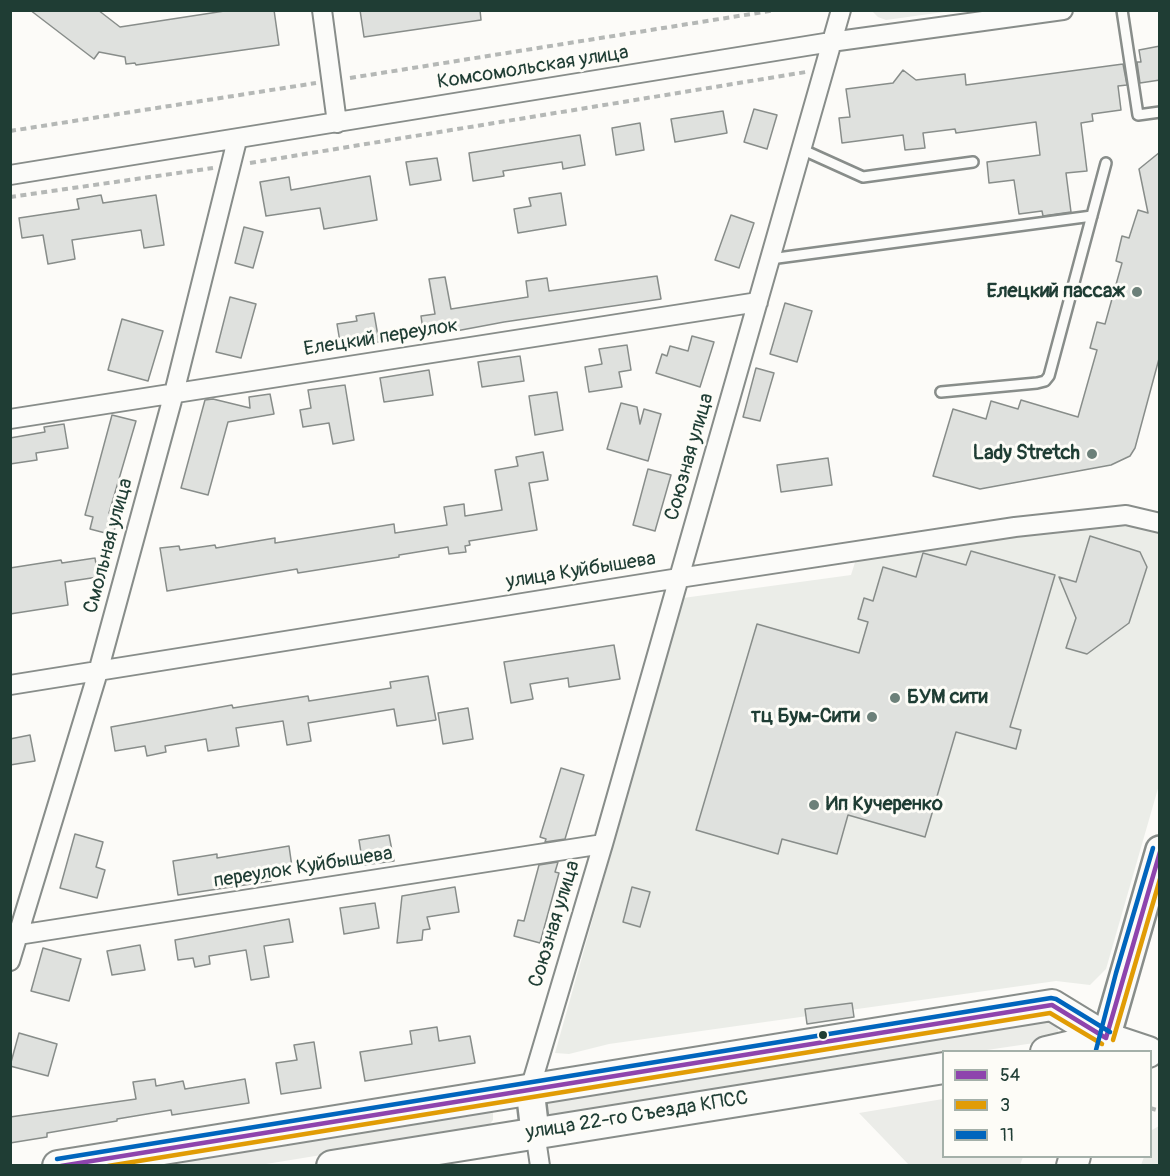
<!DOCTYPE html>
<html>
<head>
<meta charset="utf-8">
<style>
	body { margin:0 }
	#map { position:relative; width:1170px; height:1176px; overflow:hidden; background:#fcfbf8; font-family:Pangolin,sans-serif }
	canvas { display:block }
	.frame { position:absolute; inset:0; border:12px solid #1f3d34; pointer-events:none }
	.legend { position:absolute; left:942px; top:1050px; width:210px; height:108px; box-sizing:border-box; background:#fdfcf7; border:2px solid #a4b0a9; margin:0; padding:8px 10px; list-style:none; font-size:18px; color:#1f3d34 }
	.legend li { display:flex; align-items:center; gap:12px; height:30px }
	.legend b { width:30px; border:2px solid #a4b0a9 }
</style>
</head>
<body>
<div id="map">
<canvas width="1170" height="1176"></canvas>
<div class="frame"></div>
<ul class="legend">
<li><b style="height:8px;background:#8e44ad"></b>54</li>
<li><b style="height:8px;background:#e19c05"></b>3</li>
<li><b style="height:8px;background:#0065bd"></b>11</li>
</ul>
</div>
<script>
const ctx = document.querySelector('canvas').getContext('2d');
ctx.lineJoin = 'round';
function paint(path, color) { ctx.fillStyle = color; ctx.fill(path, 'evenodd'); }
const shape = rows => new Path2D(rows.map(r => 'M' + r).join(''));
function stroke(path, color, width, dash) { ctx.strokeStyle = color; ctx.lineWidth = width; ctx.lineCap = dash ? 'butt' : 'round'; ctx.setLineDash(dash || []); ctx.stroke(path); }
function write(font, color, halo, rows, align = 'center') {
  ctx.font = font + ' Pangolin,sans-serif'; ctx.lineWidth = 6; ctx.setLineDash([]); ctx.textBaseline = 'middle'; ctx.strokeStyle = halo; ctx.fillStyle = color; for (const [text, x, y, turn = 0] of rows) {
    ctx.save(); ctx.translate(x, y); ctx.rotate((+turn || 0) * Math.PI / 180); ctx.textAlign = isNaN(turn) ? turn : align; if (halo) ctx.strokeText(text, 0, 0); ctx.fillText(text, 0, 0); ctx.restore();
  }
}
const built = shape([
	[1159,515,1159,785,1106,969,1090,985,1056,981,609,1044,569,1054,555,1053,683,598,851,575,857,556],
	[1159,1126,1159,1165,1141,1165,1144,1157,1150,1156,1152,1130]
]);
const green = shape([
	[891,11,891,10,951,11,886,20,878,17,872,11,885,12],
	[1044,1018,1056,1024,1058,1030,1058,1034,1048,1041,980,1051,944,1052,943,1057,551,1117,546,1113,545,1104,547,1100],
	[943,1099,944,1156,1023,1157,1020,1165,909,1165,859,1113],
	[489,1107,493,1113,493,1120,487,1128,260,1165,116,1166]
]);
const building = shape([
	[30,10,98,10,120,27,231,10,274,10,279,45,136,65,135,63,126,64,125,57,99,52,94,59,30,10],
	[360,10,480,10,481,20,364,37,360,10],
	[1160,46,1160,80,1140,83,1137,62,1141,62,1139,50,1160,46],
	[1123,64,1127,85,1118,86,1121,110,1092,114,1093,121,1081,123,1087,171,1066,173,1071,212,1043,216,1042,211,1019,214,1014,180,989,183,987,162,1040,155,1036,122,956,133,955,129,923,133,925,148,905,150,903,135,842,143,839,118,850,117,846,89,893,83,903,70,916,80,965,74,966,85,1123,64],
	[754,109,777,115,767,149,744,142,754,109],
	[723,111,727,133,675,142,671,119,723,111],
	[640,123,644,150,616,155,612,128,640,123],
	[580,135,585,165,563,169,562,162,503,171,504,176,473,181,469,153,580,135],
	[1160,152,1160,355,1135,448,1130,456,1111,465,980,489,933,476,953,409,986,419,991,401,1018,409,1021,400,1078,417,1097,350,1090,348,1097,322,1105,324,1122,263,1116,261,1122,236,1129,238,1138,210,1148,213,1139,169,1160,152],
	[437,158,441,180,410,185,406,162,437,158],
	[370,176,377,220,324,229,320,208,266,216,260,182,289,177,291,190,370,176],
	[561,193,566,225,518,233,514,209,531,206,529,198,561,193],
	[101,195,103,203,156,195,164,245,144,248,141,230,72,240,75,259,48,264,43,235,22,238,19,218,79,209,77,199,101,195],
	[731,215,754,223,739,268,715,260,731,215],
	[244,227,263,232,253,268,235,263,244,227],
	[657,276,661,299,504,322,424,337,421,316,435,314,429,279,445,277,451,309,528,297,526,281,547,278,549,291,657,276],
	[230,297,256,304,241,358,216,352,230,297],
	[785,303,812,311,797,362,770,354,785,303],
	[374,313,379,342,341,348,337,324,357,321,356,316,374,313],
	[122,319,163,331,148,381,108,370,122,319],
	[692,336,714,342,700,387,656,373,662,354,667,356,670,346,688,351,692,336],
	[627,345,631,370,619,372,622,387,589,392,585,367,602,364,599,349,627,345],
	[520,356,524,381,482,387,478,362,520,356],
	[756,368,774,373,760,421,743,417,756,368],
	[429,370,433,395,384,402,380,378,429,370],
	[345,385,354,440,333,444,329,423,303,427,300,410,311,408,308,390,345,385],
	[557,392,563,430,535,435,529,396,557,392],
	[270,394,274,414,228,422,208,495,181,488,205,400,213,399,250,408,249,397,270,394],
	[621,403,637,407,640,424,644,409,661,414,648,461,607,449,621,403],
	[112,415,136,421,109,513,118,516,113,535,90,529,93,517,85,515,112,415],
	[64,424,68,448,36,453,37,460,10,464,10,438,45,432,44,427,64,424],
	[543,452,548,480,529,483,537,530,469,541,470,545,465,546,466,552,449,554,448,547,399,555,399,557,298,573,297,569,167,591,160,548,179,546,180,550,215,545,216,548,275,538,275,543,394,524,395,533,447,525,444,507,464,504,465,516,502,510,495,470,518,466,516,457,543,452],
	[828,458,832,485,781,492,777,465,828,458],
	[648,469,671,475,655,531,633,525,648,469],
	[1090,536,1140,552,1147,567,1129,623,1087,654,1066,648,1076,618,1059,577,1076,582,1090,536],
	[971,551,1055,575,1010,727,1021,730,1016,749,956,732,925,837,848,815,837,854,782,839,778,854,696,830,757,624,859,653,868,622,858,619,864,598,873,601,883,567,916,577,923,553,966,565,971,551],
	[95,558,98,577,65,582,68,605,10,614,10,568,61,560,62,563,95,558],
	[614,645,620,679,569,687,568,678,530,684,533,699,511,703,504,662,614,645],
	[428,676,436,720,397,726,394,709,308,723,311,741,287,745,283,721,236,728,239,746,208,751,206,739,165,746,166,752,147,756,145,746,115,751,111,727,232,705,233,708,308,696,309,701,391,688,390,682,428,676],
	[468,708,473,739,443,744,438,713,468,708],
	[30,735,35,761,10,765,10,739,30,735],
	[561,768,584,775,565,839,545,842,546,839,540,837,561,768],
	[75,834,103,842,96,867,105,870,97,898,60,888,75,834],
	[389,835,394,861,363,865,359,840,389,835],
	[289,846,292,867,270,871,271,881,178,895,173,861,217,854,217,858,289,846],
	[558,862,555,872,559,873,540,943,514,936,518,920,524,921,539,865,558,862],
	[455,887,459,912,427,917,430,929,423,930,422,940,397,943,402,896,455,887],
	[632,887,650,892,640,927,623,922,632,887],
	[375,903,379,928,344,934,340,908,375,903],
	[289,919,293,942,264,946,269,977,251,980,246,950,209,956,210,964,195,967,193,958,178,960,175,940,289,919],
	[140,945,145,970,112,975,107,951,140,945],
	[43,948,81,959,69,1001,31,991,43,948],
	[852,1003,854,1017,807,1024,805,1009,852,1003],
	[437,1027,439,1041,470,1036,475,1063,365,1081,360,1052,412,1044,410,1031,437,1027],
	[19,1033,57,1044,48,1076,10,1066,19,1033],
	[314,1042,321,1088,281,1094,276,1063,297,1060,294,1045,314,1042],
	[155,1079,156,1086,183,1081,185,1089,245,1079,249,1103,172,1115,171,1110,117,1119,117,1121,47,1133,47,1137,10,1143,10,1117,136,1099,133,1082,155,1079]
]);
const path = shape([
	[350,78,776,10],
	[10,131,316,83],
	[250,163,806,72],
	[10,197,213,168],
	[1150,1108,1160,1111]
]);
const service = shape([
	[1122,10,1138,115,1160,112],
	[801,149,863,177,973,162],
	[770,259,1092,216],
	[941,392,1037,383,1045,381,1049,376,1106,163]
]);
const minor = shape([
	[322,10,337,123],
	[10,175,831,42,1063,10],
	[10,419,758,302],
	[10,685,679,578,1015,527,1126,515,1160,523],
	[10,939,18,935,603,844],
	[10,961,98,672,174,393,237,140],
	[530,1089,603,844,841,10],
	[535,1132,540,1166]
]);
const secondary = shape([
	[1106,1038,1160,850],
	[530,1089,535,1132]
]);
const primary = shape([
	[1046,1052,1106,1038],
	[58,1166,1052,1005,1106,1038,1148,1052],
	[332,1166,944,1068],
	[1072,1166,1075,1156]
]);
const bus1 = shape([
	[1106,1038,1160,852],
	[61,1166,1052,1005,1106,1038]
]);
const bus2 = shape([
	[1113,1040,1160,879],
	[108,1166,1050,1013,1102,1044]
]);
const bus3 = shape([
	[1096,1050,1116,973,1153,848],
	[57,1159,1051,998,1056,999,1110,1032]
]);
const markers = [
	[1137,292,6,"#6c8079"],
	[1092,454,6,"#6c8079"],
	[895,698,6,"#6c8079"],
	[872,717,6,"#6c8079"],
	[814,805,6,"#6c8079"],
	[823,1035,5,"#1f3d34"]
];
const streetNames = [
	["Комсомольская улица",533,68,-9],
	["Елецкий переулок",381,338,-9],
	["Союзная улица",690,457,-74],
	["Смольная улица",109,546,-75],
	["улица Куйбышева",581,571,-9],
	["переулок Куйбышева",303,868,-9],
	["Союзная улица",555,924,-73],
	["улица 22-го Съезда КПСС",637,1116,-9]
];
const poiNames = [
	["Елецкий пассаж",1125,292],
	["Lady Stretch",1080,454],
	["БУМ сити",907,698,"left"],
	["тц Бум-Сити",860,717],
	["Ип Кучеренко",826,805,"left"]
];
paint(built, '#ebede8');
paint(green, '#ebece8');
paint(building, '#dfe1de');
stroke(building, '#888d8a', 1.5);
stroke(service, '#888d8a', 14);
stroke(minor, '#888d8a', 22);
stroke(secondary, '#888d8a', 32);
stroke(primary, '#888d8a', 34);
stroke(path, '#b5b8b6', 4, [6, 4.5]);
stroke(service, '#fbfbf9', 9);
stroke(minor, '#fbfbf9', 18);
stroke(secondary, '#fbfbf9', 27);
stroke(primary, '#fbfbf9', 30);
stroke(bus1, '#8e44ad', 4.5);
stroke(bus2, '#e19c05', 4.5);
stroke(bus3, '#0065bd', 4.5);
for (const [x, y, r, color] of markers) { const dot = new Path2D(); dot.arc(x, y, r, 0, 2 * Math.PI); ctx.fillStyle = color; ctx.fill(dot); stroke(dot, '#fdfcf7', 2); }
write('20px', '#1f3d34', '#fdfcf7', streetNames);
write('bold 20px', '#1f3d34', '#fdfcf7', poiNames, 'right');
</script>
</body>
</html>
